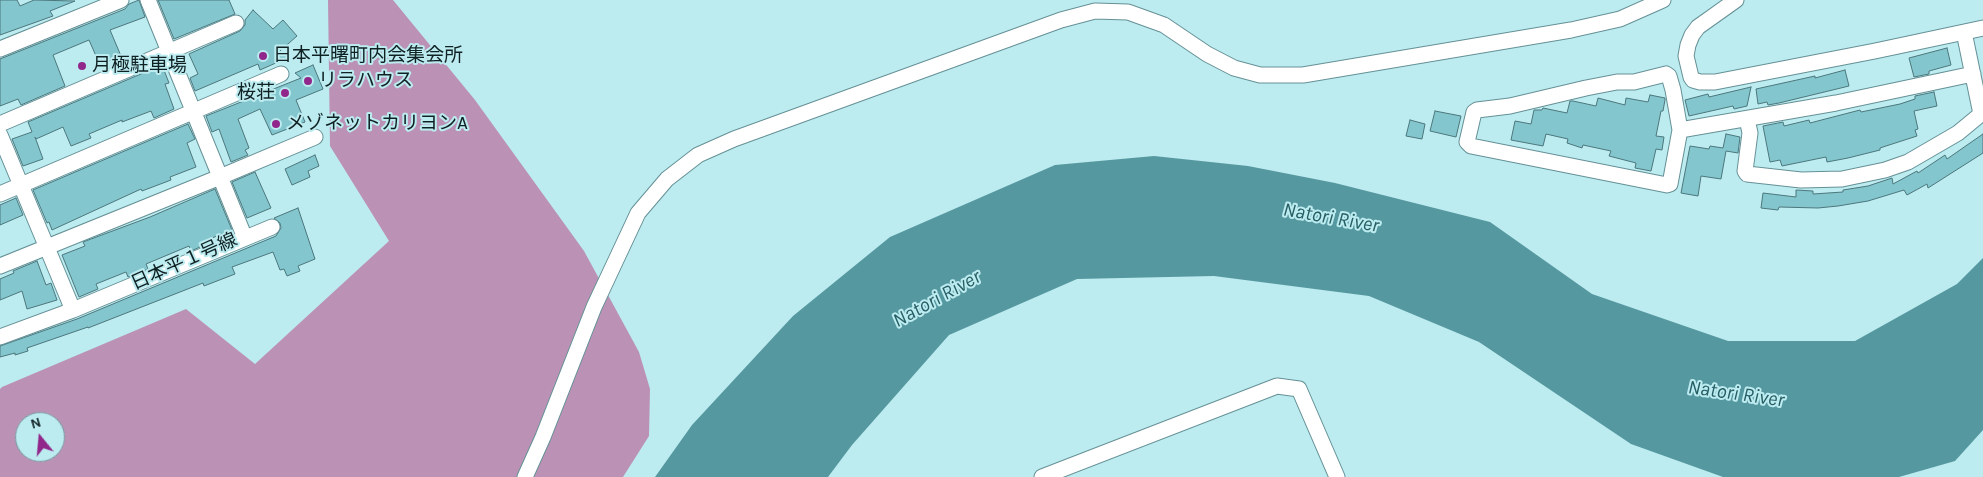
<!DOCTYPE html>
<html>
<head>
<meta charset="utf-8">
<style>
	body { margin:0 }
	#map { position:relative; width:1983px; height:477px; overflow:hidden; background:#bcebf0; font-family:Karla,sans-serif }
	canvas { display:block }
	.north { position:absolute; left:15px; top:412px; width:50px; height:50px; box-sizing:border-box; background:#bcebf0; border:1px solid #779a9e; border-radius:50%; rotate:343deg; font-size:14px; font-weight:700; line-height:20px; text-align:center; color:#0f2123 }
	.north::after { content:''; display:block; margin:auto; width:18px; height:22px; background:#91278a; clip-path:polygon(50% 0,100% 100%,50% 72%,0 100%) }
</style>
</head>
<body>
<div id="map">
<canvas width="1983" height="477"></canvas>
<div class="north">N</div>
</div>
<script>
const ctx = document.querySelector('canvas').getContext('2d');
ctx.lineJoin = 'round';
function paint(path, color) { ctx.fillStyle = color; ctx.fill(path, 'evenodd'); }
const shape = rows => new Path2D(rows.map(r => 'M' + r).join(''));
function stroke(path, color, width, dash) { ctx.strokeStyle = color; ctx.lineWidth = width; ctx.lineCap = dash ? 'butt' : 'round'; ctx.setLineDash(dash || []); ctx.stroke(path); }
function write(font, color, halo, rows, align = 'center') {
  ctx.font = font + ' Karla,"Noto Sans JP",sans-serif'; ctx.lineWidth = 4; ctx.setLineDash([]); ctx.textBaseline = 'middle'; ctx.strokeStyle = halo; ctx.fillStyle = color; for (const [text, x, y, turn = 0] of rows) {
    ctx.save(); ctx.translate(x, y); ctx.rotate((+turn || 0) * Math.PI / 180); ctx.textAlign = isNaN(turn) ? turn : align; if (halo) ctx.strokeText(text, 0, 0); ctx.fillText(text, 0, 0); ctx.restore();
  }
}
const forest = shape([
	[328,0,393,0,475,100,584,251,639,352,650,389,649,436,623,477,0,477,0,389,2,387,186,309,255,364,389,241,330,146],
	[25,422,55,422,55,452,25,452]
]);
const water = shape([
	[1154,156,1248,166,1335,183,1490,222,1592,294,1728,341,1855,341,1957,284,1983,258,1983,430,1955,461,1899,477,1723,477,1631,444,1479,342,1369,296,1214,276,1077,279,949,335,852,445,828,477,655,477,692,425,793,316,890,237,1055,165]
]);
const building = shape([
	[0,0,17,0,20,6,34,0,75,1,50,11,53,16,0,35,0,0],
	[139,0,145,17,110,30,121,56,100,65,89,40,53,55,65,86,21,105,18,99,0,106,0,59,125,9,129,4,139,0],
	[158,0,229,0,235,14,174,39,158,0],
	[253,10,273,29,283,20,297,36,280,51,287,58,260,70,258,64,195,91,190,78,198,74,189,54,240,31,245,25,245,20,253,10],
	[1947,48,1951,65,1929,71,1929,74,1914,77,1909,58,1947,48],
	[162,65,169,83,165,84,174,109,154,118,151,111,122,122,122,120,89,134,91,138,71,146,63,127,36,139,35,137,43,159,23,166,12,139,32,132,28,122,162,65],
	[313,65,323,89,296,100,305,122,272,135,260,109,238,119,249,148,245,150,248,155,231,162,219,129,212,132,206,116,301,78,295,73,313,65],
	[1845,70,1849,86,1779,103,1768,105,1767,102,1758,104,1756,89,1815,76,1815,78,1845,70],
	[1751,87,1747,106,1734,109,1733,106,1689,116,1685,100,1708,94,1709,97,1751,87],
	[1934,92,1937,106,1914,111,1918,129,1915,130,1917,136,1886,146,1880,148,1880,150,1848,158,1827,162,1826,157,1782,166,1780,160,1770,162,1763,126,1783,122,1784,126,1809,120,1810,123,1860,110,1861,112,1900,104,1915,99,1915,96,1934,92],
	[1650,95,1665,98,1665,100,1663,111,1661,111,1656,136,1664,137,1662,150,1656,149,1651,171,1635,168,1636,163,1609,156,1611,151,1583,145,1582,148,1567,143,1568,139,1546,134,1543,146,1511,140,1515,121,1531,124,1534,110,1542,110,1543,108,1567,113,1570,101,1573,101,1596,106,1598,98,1625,105,1626,98,1648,102,1650,95],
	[1435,111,1461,116,1456,137,1430,131,1435,111],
	[1410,120,1425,124,1422,139,1406,136,1410,120],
	[188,124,195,139,187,143,196,167,170,177,171,180,142,191,141,189,52,230,49,222,47,223,33,190,188,124],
	[1726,134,1740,137,1738,153,1726,151,1721,179,1701,176,1698,196,1681,193,1690,146,1709,149,1710,146,1723,148,1726,134],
	[1983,134,1983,153,1928,188,1927,184,1907,195,1904,190,1868,201,1838,206,1818,208,1779,207,1778,210,1761,208,1763,193,1796,197,1796,190,1813,191,1813,194,1843,192,1843,190,1868,186,1892,178,1893,184,1917,171,1918,173,1945,155,1947,159,1983,134],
	[315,155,319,166,308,171,310,177,292,185,285,169,315,155],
	[255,172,271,208,247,218,232,182,255,172],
	[215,189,232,230,207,240,209,243,191,251,189,246,146,264,148,269,128,277,126,272,96,284,98,289,79,297,62,255,85,246,83,242,150,217,215,189],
	[16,198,23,215,0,225,0,205,16,198],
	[298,208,315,259,298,266,300,271,287,276,284,269,280,270,273,252,232,267,235,274,204,286,203,283,88,328,88,327,27,348,28,351,15,355,15,353,0,357,0,346,77,319,276,236,281,228,280,223,274,218,298,208],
	[37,261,46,285,51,283,57,300,27,309,22,291,0,300,0,279,14,273,13,271,37,261]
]);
const minor = shape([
	[148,0,245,238],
	[1736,0,1698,27,1692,35,1688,45,1686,56,1691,77,1693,80,1700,82,1715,82,1875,51,1983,28],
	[0,49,121,0],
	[1666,74,1669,76,1673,90,1680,130,1670,184,1667,185,1471,146,1467,142,1474,112,1477,110,1510,106,1586,88,1617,82,1634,82,1666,74],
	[1747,119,1750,133,1745,171,1747,174,1801,180,1842,179,1885,170,1908,162,1958,133,1981,114,1964,32],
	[0,124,236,23],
	[1680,130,1836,103,1973,74],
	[0,135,73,310],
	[0,194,281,74],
	[0,266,220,177,315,137],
	[0,337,73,310,272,227],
	[525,477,543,437,594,307,638,213,667,179,698,155,734,139,1061,20,1095,11,1128,12,1164,25,1207,54,1234,68,1260,75,1303,75,1571,30,1620,19,1663,0],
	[1042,477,1277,386,1299,389,1337,477]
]);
const markers = [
	[263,56,5,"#91278a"],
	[82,66,5,"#91278a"],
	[308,81,5,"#91278a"],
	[285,93,5,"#91278a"],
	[276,124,5,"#91278a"]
];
const poiNames = [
	["日本平曙町内会集会所",273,56],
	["月極駐車場",92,66],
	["リラハウス",318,81],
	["桜荘",275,93,"right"],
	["メゾネットカリヨンA",286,124]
];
const streetNames = [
	["日本平１号線",184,262,-24]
];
const waterNames = [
	["Natori River",1331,218,10],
	["Natori River",937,299,-29],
	["Natori River",1736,394,8]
];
paint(forest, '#bb92b5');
paint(water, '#5698a0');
paint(building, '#83c6ce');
stroke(building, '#4c777c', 1);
stroke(minor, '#659196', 17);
stroke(minor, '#fff', 15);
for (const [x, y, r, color] of markers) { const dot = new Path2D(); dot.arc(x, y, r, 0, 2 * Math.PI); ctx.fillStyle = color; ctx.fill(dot); stroke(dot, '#bcebf0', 2); }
write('19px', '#0f2123', '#bcebf0', poiNames, 'left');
write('19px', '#0f2123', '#bcebf0', streetNames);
write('italic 20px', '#255e64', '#bcebf0', waterNames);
</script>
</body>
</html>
